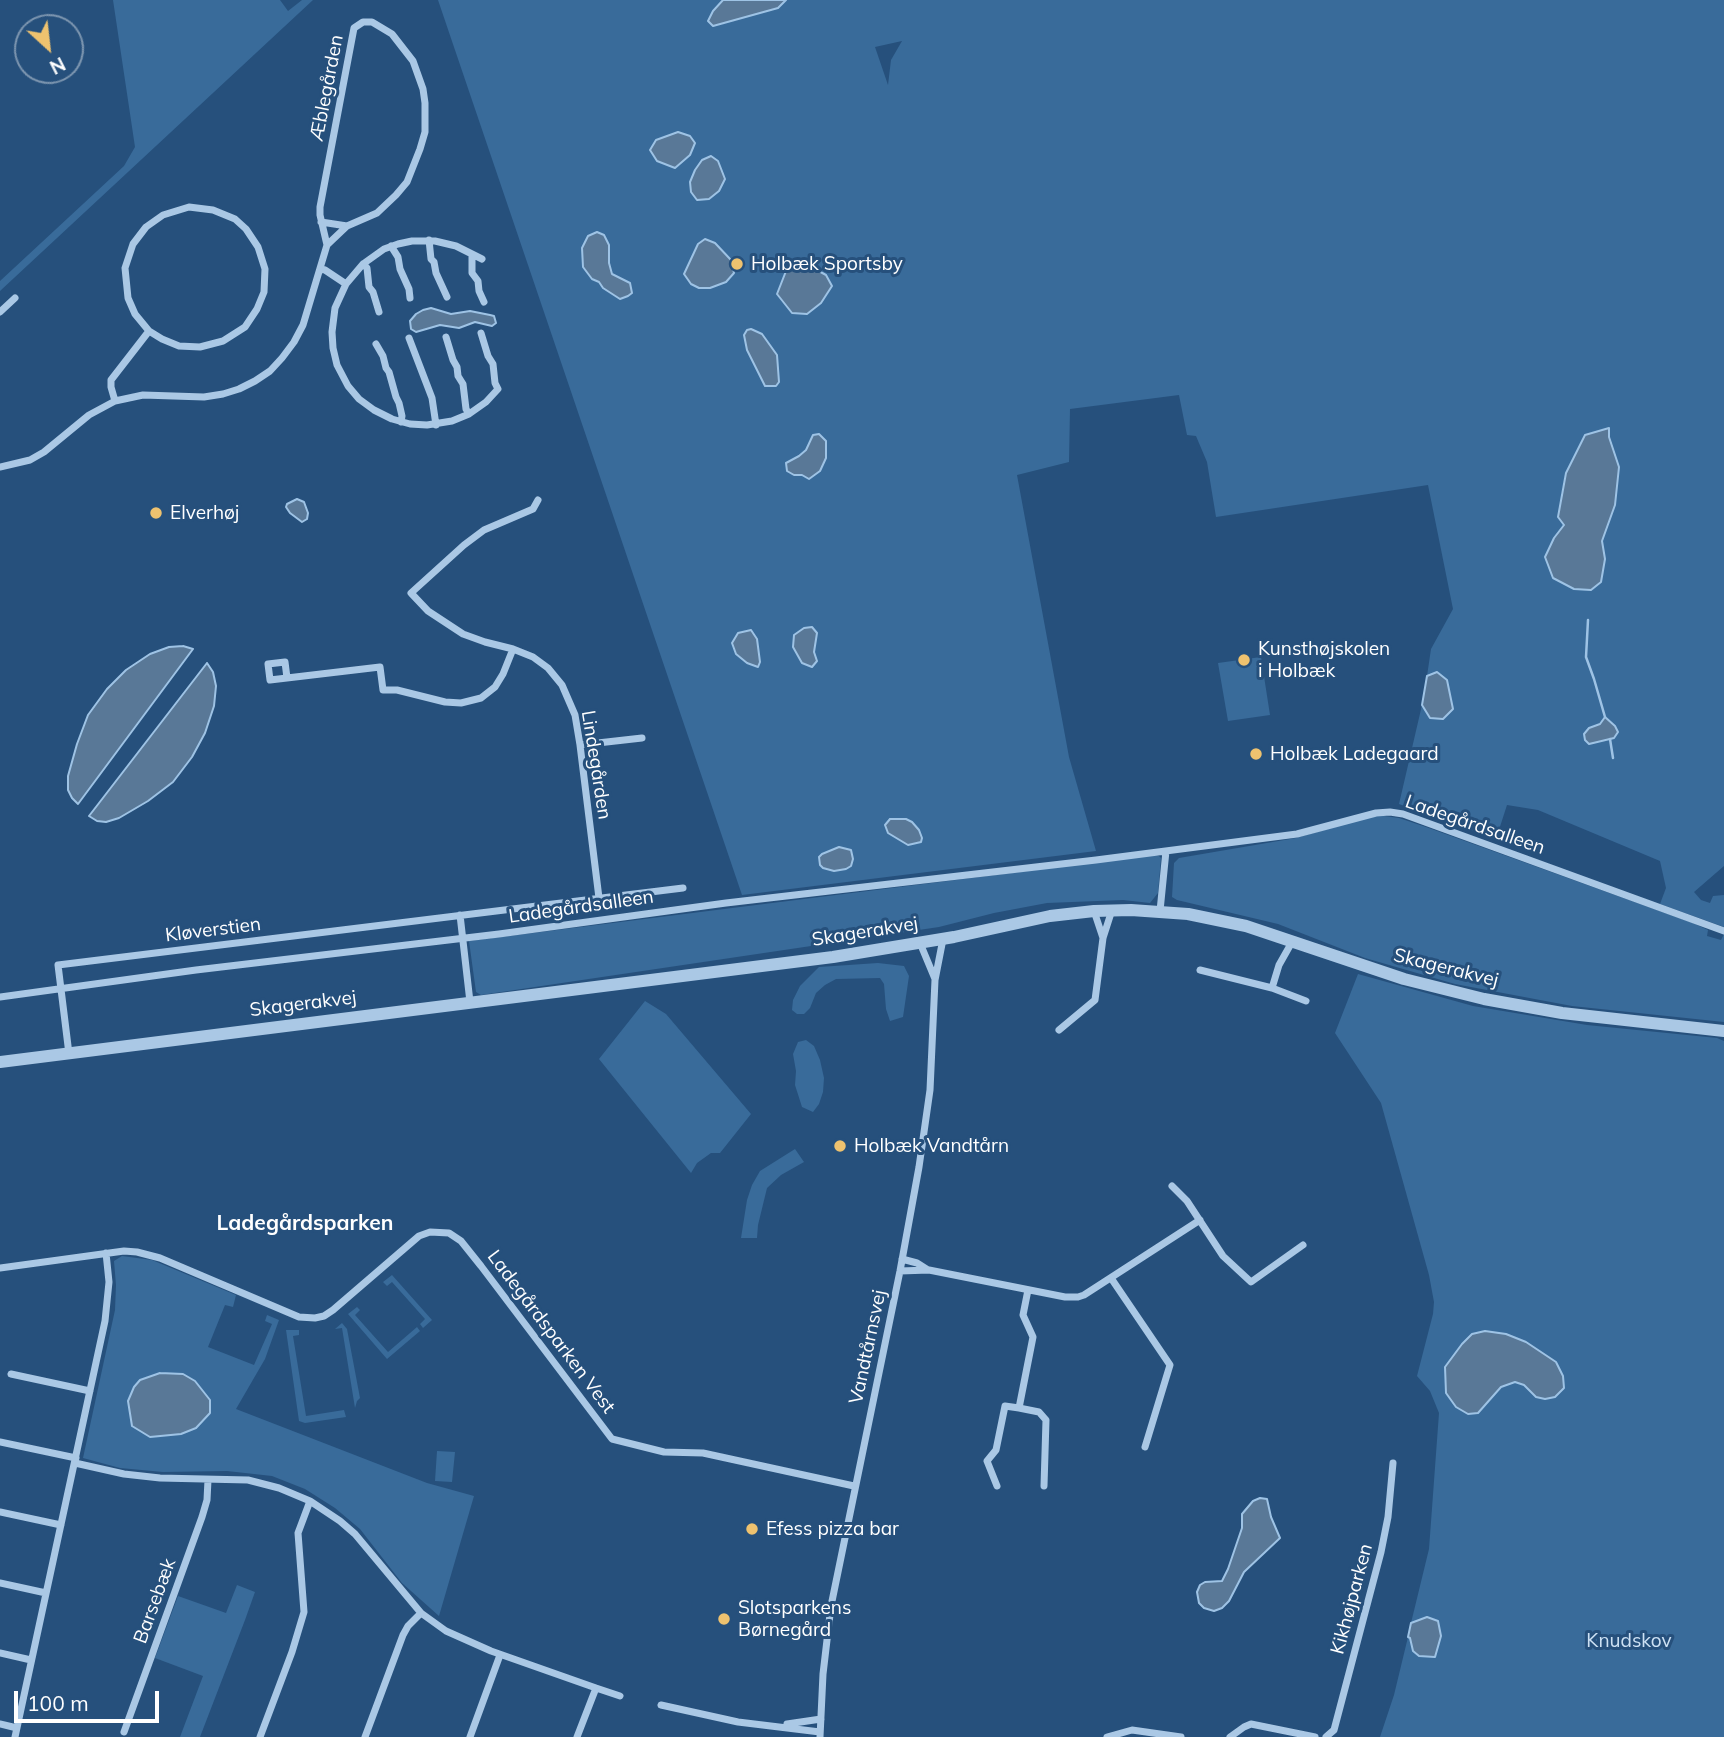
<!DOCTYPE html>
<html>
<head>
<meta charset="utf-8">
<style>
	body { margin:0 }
	#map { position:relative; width:1724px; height:1737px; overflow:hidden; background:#26507c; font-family:Mulish,sans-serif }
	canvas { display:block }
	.north { position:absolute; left:14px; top:14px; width:70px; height:70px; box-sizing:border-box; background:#26507c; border:2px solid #7d96b0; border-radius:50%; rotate:153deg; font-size:19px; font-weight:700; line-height:28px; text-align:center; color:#fff }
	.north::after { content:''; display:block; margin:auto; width:24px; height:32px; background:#eec26f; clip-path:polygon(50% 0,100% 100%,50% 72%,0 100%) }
	.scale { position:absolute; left:14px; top:1691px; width:145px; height:32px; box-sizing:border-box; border:4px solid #fff; border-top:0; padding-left:9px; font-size:21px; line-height:24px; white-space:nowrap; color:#fff; -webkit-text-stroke:5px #26507c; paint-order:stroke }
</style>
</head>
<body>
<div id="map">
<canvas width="1724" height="1737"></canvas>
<div class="north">N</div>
<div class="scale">100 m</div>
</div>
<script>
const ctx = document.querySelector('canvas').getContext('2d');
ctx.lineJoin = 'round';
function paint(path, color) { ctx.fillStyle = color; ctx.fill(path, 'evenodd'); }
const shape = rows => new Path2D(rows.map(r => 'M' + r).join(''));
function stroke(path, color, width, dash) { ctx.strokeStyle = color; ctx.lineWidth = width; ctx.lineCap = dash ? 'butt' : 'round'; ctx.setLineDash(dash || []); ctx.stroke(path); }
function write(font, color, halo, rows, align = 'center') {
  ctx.font = font + ' Mulish,sans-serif'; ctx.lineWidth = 6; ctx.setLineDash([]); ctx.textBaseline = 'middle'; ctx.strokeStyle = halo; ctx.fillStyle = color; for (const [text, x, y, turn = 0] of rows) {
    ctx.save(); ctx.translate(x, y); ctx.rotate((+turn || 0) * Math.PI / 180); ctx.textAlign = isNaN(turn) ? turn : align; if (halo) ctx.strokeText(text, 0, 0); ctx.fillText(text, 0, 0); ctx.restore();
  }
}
const green = shape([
	[113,0,280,0,288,11,302,0,313,0,0,291,0,281,124,166,135,147],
	[438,0,1724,0,1724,866,1694,892,1701,900,1710,903,1713,896,1724,895,1724,927,1660,904,1666,888,1660,861,1538,810,1507,805,1496,839,1399,804,1422,705,1430,717,1437,672,1427,676,1431,649,1453,609,1428,485,1216,517,1207,462,1196,436,1187,435,1179,395,1070,409,1069,462,1017,475,1069,757,1096,851,742,895],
	[902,41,891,60,888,85,875,47],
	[1584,435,1609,437,1619,467,1615,505,1602,541,1605,559,1574,589,1553,578,1545,557,1554,538,1564,525,1561,496,1566,472],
	[1261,657,1270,715,1228,721,1218,663],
	[1377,815,1399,818,1426,827,1693,923,1708,930,1707,936,1721,940,1724,934,1724,1022,1572,1006,1455,984,1365,958,1278,924,1177,900,1172,897,1174,863,1179,858,1296,838],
	[1155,855,1159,856,1161,858,1158,893,1150,903,1123,900,1047,903,994,913,939,927,481,995,476,992,469,941],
	[878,963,904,966,909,976,903,1017,890,1021,886,1009,884,984,880,978,836,979,825,985,816,993,810,1008,804,1014,797,1014,792,1010,793,1000,800,986,819,967],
	[1358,974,1473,1006,1587,1025,1717,1038,1724,1041,1724,1737,1380,1737,1394,1695,1408,1637,1434,1657,1441,1636,1427,1617,1411,1623,1429,1549,1439,1413,1430,1391,1417,1376,1433,1314,1434,1302,1429,1275,1381,1103,1335,1033],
	[645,1001,666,1014,751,1114,720,1153,711,1153,697,1163,691,1173,599,1059],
	[806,1040,814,1046,820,1060,824,1078,823,1092,819,1104,813,1112,802,1107,795,1085,796,1071,793,1054,798,1042],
	[795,1149,804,1162,781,1175,767,1188,758,1225,757,1238,741,1238,747,1200,752,1185,760,1171],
	[122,1256,152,1260,236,1295,233,1307,225,1305,208,1347,254,1365,272,1324,265,1321,267,1315,279,1320,265,1359,236,1409,427,1483,474,1496,439,1616,402,1583,360,1529,335,1508,305,1489,272,1476,227,1471,163,1472,120,1468,83,1458,115,1310,116,1285,114,1261],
	[392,1275,432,1320,423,1328,420,1324,425,1319,392,1282,387,1286,383,1282],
	[357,1307,360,1310,355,1315,388,1352,417,1327,420,1331,387,1359,348,1314],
	[342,1323,347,1329,360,1398,357,1401,355,1408,342,1328,335,1329],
	[286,1330,299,1330,299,1335,293,1336,306,1416,344,1410,346,1417,305,1423,299,1421],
	[437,1451,455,1452,452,1482,435,1481],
	[237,1585,255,1592,245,1620,200,1737,180,1737,203,1676,155,1658,178,1596,226,1613]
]);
const water = shape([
	[723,0,786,0,778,8,713,26,708,21,713,11,723,0],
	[678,132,690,136,695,143,690,155,675,168,657,161,650,150,656,140,678,132],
	[711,156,718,161,725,179,719,191,709,199,697,200,691,192,690,182,695,170,702,160,711,156],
	[597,232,604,235,609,245,609,263,612,274,630,283,632,293,628,296,620,299,603,288,599,282,592,279,583,267,582,248,588,236,597,232],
	[705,239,715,243,731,260,734,273,726,282,710,288,699,288,691,284,684,274,698,244,705,239],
	[806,264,826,275,832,286,821,303,807,314,792,313,777,294,788,266,806,264],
	[431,308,451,314,470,311,490,315,494,316,496,323,492,326,475,322,459,328,440,325,416,332,411,329,410,321,416,314,423,310,431,308],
	[751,329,762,334,777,355,779,382,776,386,765,386,747,350,744,335,747,330,751,329],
	[1609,428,1609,437,1619,467,1615,505,1602,541,1605,559,1601,582,1591,590,1574,589,1553,578,1545,557,1554,538,1564,525,1558,517,1566,473,1585,435,1609,428],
	[819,434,826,441,826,458,820,471,809,479,802,475,794,475,787,471,786,463,799,456,806,450,813,435,819,434],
	[297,499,304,502,308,513,307,519,302,522,290,513,286,507,287,504,297,499],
	[812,627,817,633,814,652,817,661,812,667,802,663,793,647,794,635,804,628,812,627],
	[751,630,757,639,760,662,758,667,747,663,736,654,732,643,738,633,751,630],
	[183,646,193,649,78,804,72,798,68,790,68,776,77,744,88,715,107,689,126,670,150,654,169,647,183,646],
	[207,663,213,672,216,686,214,706,205,733,192,757,173,782,148,801,119,818,106,822,97,821,89,816,207,663],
	[1437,672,1447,680,1453,709,1443,719,1430,718,1422,705,1427,676,1437,672],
	[1605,717,1615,726,1618,732,1614,738,1589,744,1585,740,1584,734,1589,728,1600,724,1605,717],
	[890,819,906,819,912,822,919,830,922,838,921,842,908,845,888,833,885,825,890,819],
	[839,847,851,850,853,859,851,866,846,869,834,871,823,868,820,865,819,857,822,854,839,847],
	[1485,1331,1506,1334,1526,1342,1556,1362,1563,1376,1564,1388,1555,1397,1545,1399,1536,1397,1524,1385,1515,1382,1501,1387,1478,1413,1468,1414,1456,1407,1446,1393,1445,1367,1462,1344,1472,1334,1485,1331],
	[160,1373,183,1374,195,1381,210,1400,210,1413,196,1428,181,1434,150,1437,132,1426,128,1401,134,1387,140,1380,160,1373],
	[1260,1498,1267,1499,1271,1517,1280,1538,1244,1572,1229,1601,1222,1608,1214,1611,1204,1608,1199,1603,1197,1592,1200,1585,1205,1582,1222,1581,1228,1569,1242,1528,1242,1514,1253,1501,1260,1498],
	[1427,1617,1438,1621,1441,1636,1435,1657,1419,1656,1413,1651,1410,1638,1408,1637,1411,1623,1427,1617]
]);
const stream = shape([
	[1588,620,1586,657,1594,679,1605,717],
	[1610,739,1613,758]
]);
const minor = shape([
	[321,222,347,226],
	[429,240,431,259,434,262,436,273,447,297],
	[391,246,398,257,400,269,409,289,410,298],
	[472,254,472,273,478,281,479,291,484,302],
	[363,264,367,268,369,287,373,292,379,312],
	[321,269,325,270,346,284],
	[0,312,15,298],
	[481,333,488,356,493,364,495,383,498,389,486,402,469,414,452,421,427,425,410,424,392,419,374,410,359,399,348,386,337,365,333,348,332,332,335,308,346,284,363,264,384,249,398,244,412,241,435,241,456,246,482,259],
	[446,337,453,360,457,367,458,376,463,384,466,409,469,414],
	[409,338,432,398,436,425],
	[376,344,383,356,386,368,389,372,396,397,399,403,402,416,401,422],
	[115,401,111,387,111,380,149,331,135,314,128,298,125,268,133,244,146,227,163,215,189,207,213,210,235,219,246,229,258,247,265,269,264,292,257,309,245,327,223,341,200,347,179,346,162,339,149,331],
	[0,467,30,460,44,452,89,415,115,401,143,395,204,397,223,394,239,389,255,381,270,371,282,358,294,342,303,325,327,245,347,226,377,213,396,195,407,182,420,149,425,132,425,103,423,89,413,61,392,34,372,22,363,22,354,28,320,207,320,215,327,245],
	[538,500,533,509,484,530,464,545,411,593,428,611,463,634,485,642,513,649,533,657,548,668,562,685,575,715,580,745,599,898],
	[287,678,285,662,268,664,270,680,380,667,383,690,397,690,445,702,461,703,481,698,495,687,503,674,513,649],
	[580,745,642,738],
	[1094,911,1103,938],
	[1160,911,1166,851],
	[460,915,470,1002],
	[920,943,935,979],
	[1200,970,1272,988,1306,1001],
	[1272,988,1279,965,1292,942],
	[0,997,196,970,499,934,726,903,1096,860,1297,834,1376,813,1390,812,1403,814,1724,931],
	[1059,1030,1095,1000,1103,938,1112,910],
	[69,1054,58,965,683,888],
	[1172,1186,1187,1201,1223,1256,1251,1282,1303,1245],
	[902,1259,917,1263,928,1270],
	[0,1268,124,1251,137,1252,160,1258,299,1317,315,1318,324,1316,333,1310,419,1236,430,1232,449,1233,461,1241,481,1266,612,1439,664,1452,703,1453,854,1486],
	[900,1271,929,1270,1065,1297,1078,1297,1084,1295,1200,1220],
	[1111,1278,1170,1365,1145,1447],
	[11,1374,90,1391],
	[1019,1408,1039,1412,1046,1420,1044,1486],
	[0,1442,76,1458],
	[75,1463,124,1474,160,1478,248,1480,279,1488,310,1501,340,1521,355,1534,421,1613,446,1631,491,1651,596,1688,577,1737],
	[997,1486,987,1461,996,1450,1005,1406,1019,1408,1033,1337,1023,1315,1028,1290],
	[0,1512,61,1525],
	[0,1583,46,1593],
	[0,1653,31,1660],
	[596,1688,620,1696],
	[661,1705,738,1722,820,1732],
	[0,1724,17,1728],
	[787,1724,821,1719],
	[124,1732,202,1517,207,1500,208,1480],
	[15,1737,105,1321,109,1282,106,1253],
	[260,1737,292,1652,304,1612,298,1533,310,1501],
	[365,1737,403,1635,408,1626,421,1613],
	[470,1737,500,1655],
	[820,1737,823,1674,831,1606,900,1271,919,1167,930,1090,935,980,943,939],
	[1107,1737,1132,1730,1181,1737],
	[1230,1737,1244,1727,1251,1724,1315,1737],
	[1326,1737,1334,1730,1381,1552,1388,1517,1393,1463]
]);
const tertiary = shape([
	[0,1062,833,957,954,937,1050,916,1094,911,1131,910,1188,914,1246,926,1404,979,1484,999,1562,1013,1724,1031]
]);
const markers = [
	[737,264,7,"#eec26f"],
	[156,513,7,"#eec26f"],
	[1244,660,7,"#eec26f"],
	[1256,754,7,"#eec26f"],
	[840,1146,7,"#eec26f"],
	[752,1529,7,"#eec26f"],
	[724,1619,7,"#eec26f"]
];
const streetNames = [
	["Æblegården",327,88,-79],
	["Lindegården",596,765,81],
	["Ladegårdsalleen",1475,825,19],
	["Ladegårdsalleen",581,907,-8],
	["Kløverstien",213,930,-7],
	["Skagerakvej",865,932,-9],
	["Skagerakvej",1446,968,14],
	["Skagerakvej",303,1004,-7],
	["Ladegårdsparken Vest",551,1332,53],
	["Vandtårnsvej",868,1347,-78],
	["Kikhøjparken",1352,1599,-75],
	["Barsebæk",155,1601,-70]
];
const poiNames = [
	["Holbæk Sportsby",751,264],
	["Elverhøj",170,513],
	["Kunsthøjskolen",1258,649],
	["i Holbæk",1258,671],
	["Holbæk Ladegaard",1270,754],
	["Holbæk Vandtårn",854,1146],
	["Efess pizza bar",766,1529],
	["Slotsparkens",738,1608],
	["Børnegård",738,1630]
];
const parkNames = [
	["Knudskov",1629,1641]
];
const neighbourhoodNames = [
	["Ladegårdsparken",305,1224]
];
paint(green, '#396b9a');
paint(water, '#597897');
stroke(water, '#9ec3e5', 2);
stroke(stream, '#9ec3e5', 2.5);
stroke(minor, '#aac8e5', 7);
stroke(tertiary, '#aac8e5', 12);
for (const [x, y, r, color] of markers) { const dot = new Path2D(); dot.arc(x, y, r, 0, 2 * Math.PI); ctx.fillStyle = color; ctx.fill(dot); stroke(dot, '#26507c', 2.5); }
write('19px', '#fff', '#26507c', streetNames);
write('19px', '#fff', '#26507c', poiNames, 'left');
write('19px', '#cde1f4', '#26507c', parkNames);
write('bold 21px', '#fff', '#26507c', neighbourhoodNames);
</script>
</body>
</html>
